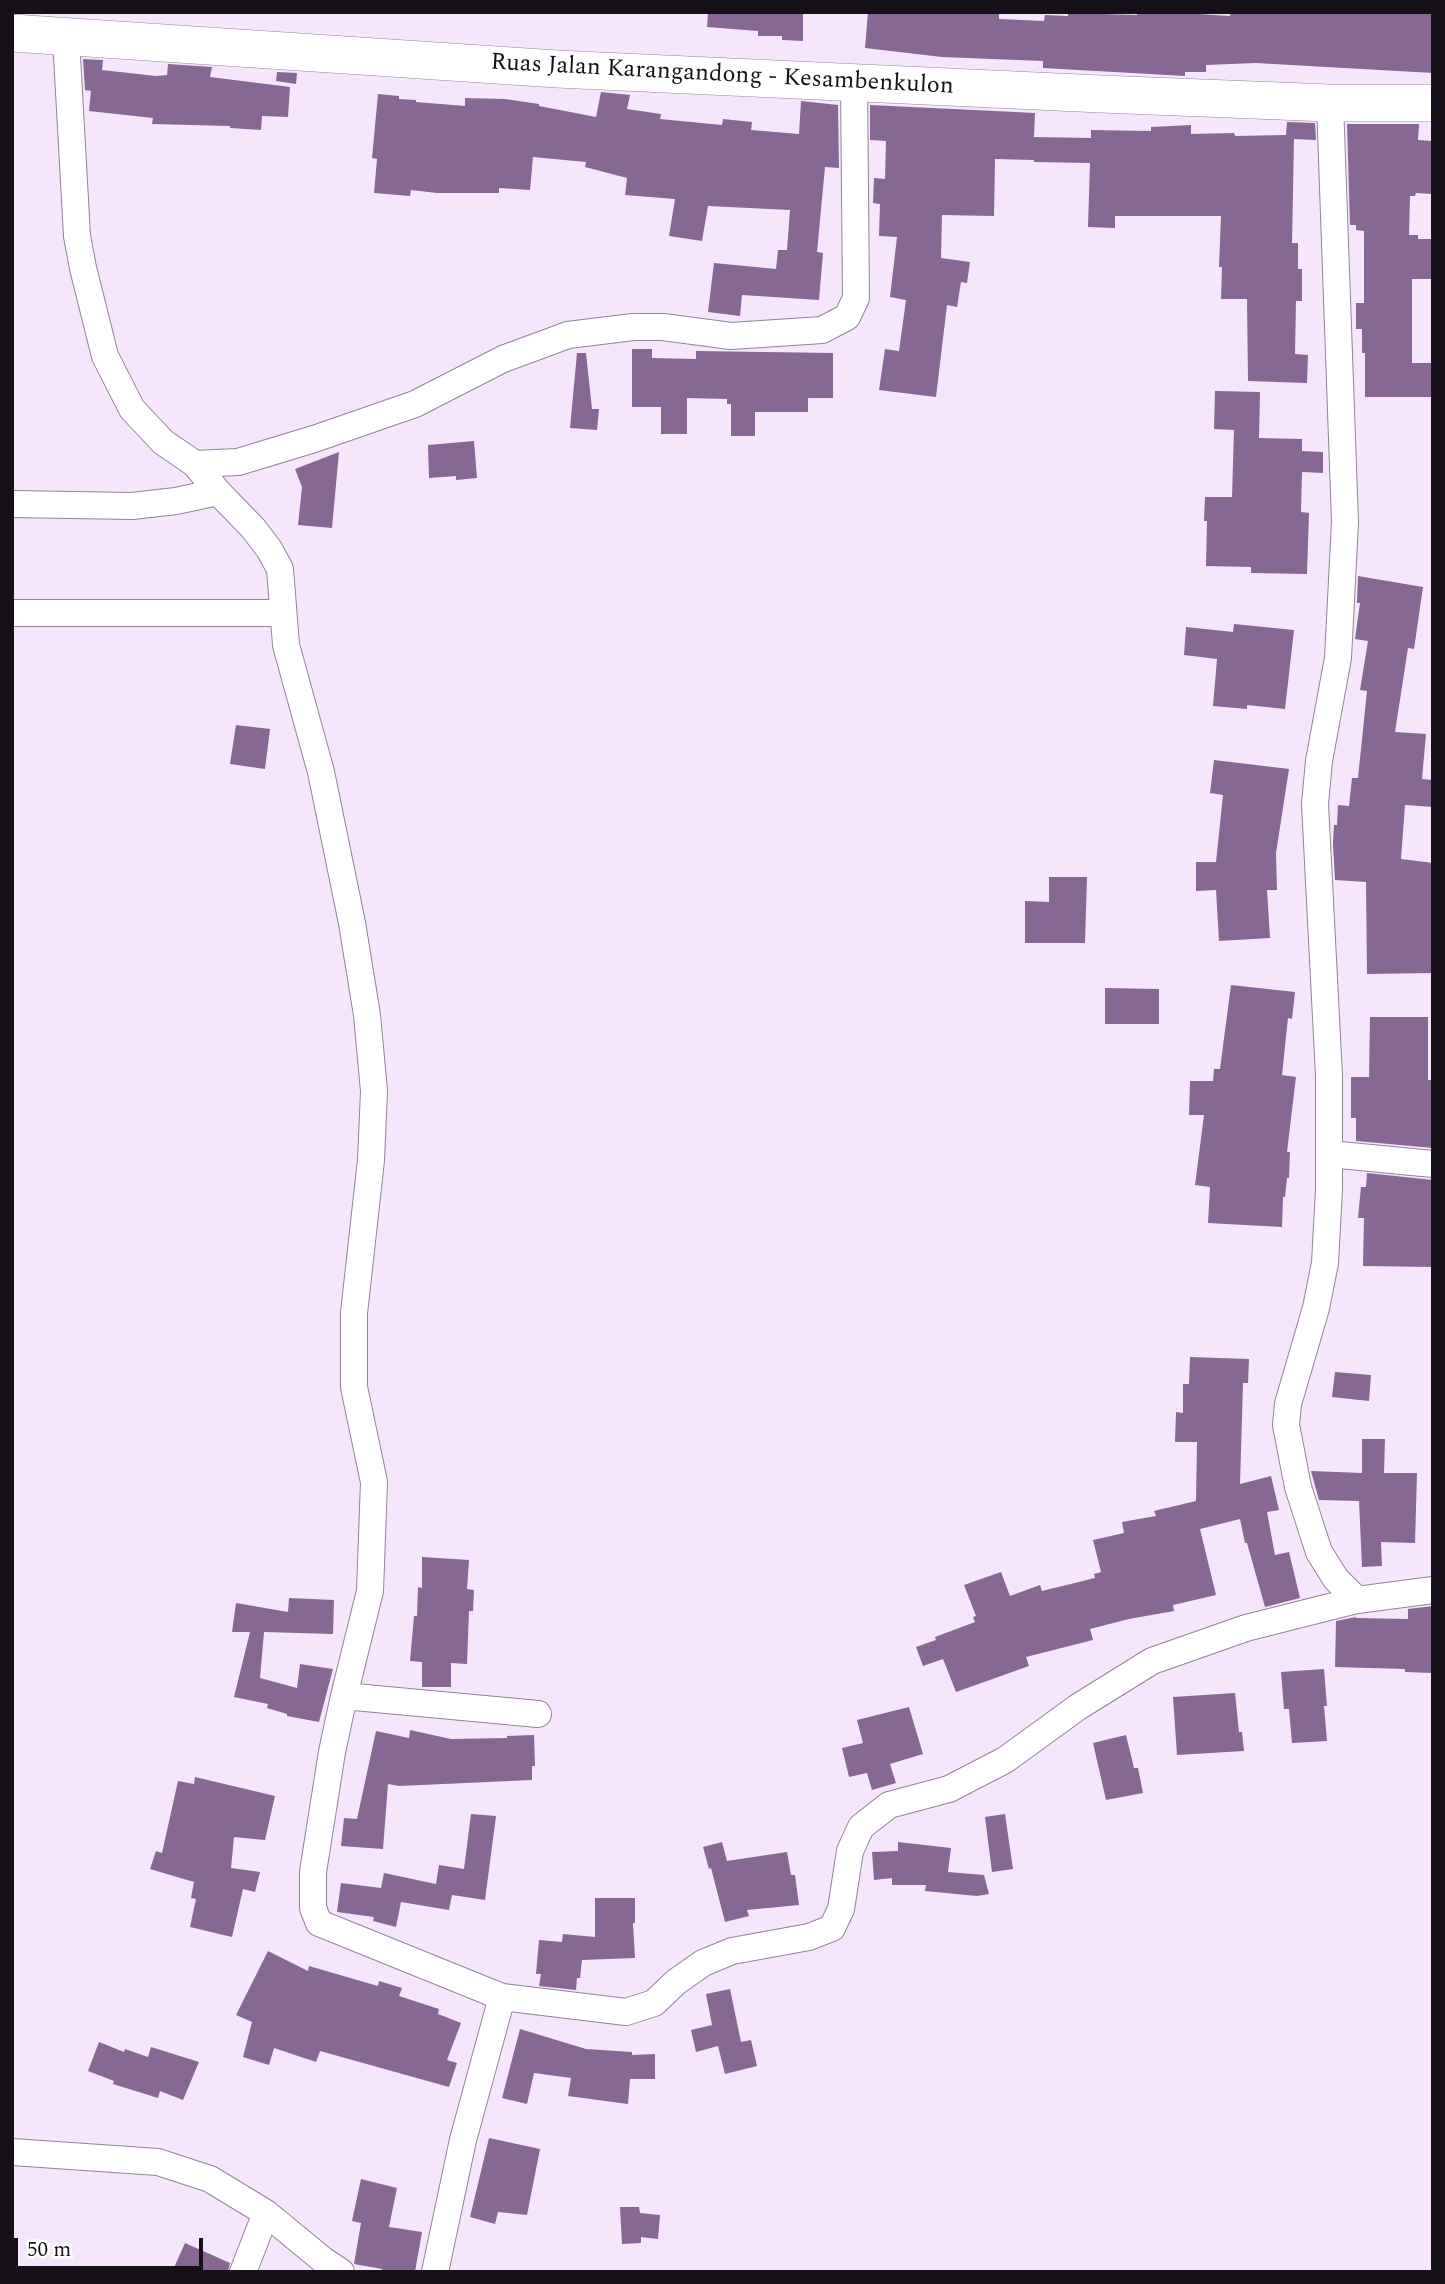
<!DOCTYPE html>
<html>
<head>
<meta charset="utf-8">
<style>
	body { margin:0 }
	#map { position:relative; width:1445px; height:2284px; overflow:hidden; background:#f5e6fb; font-family:Spectral,serif }
	canvas { display:block }
	.frame { position:absolute; inset:0; border:14px solid #161118; pointer-events:none }
	.scale { position:absolute; left:14px; top:2238px; width:189px; height:32px; box-sizing:border-box; border:4px solid #161118; border-top:0; padding-left:9px; font-size:21px; line-height:24px; white-space:nowrap; color:#161118; -webkit-text-stroke:5px #fff; paint-order:stroke }
</style>
</head>
<body>
<div id="map">
<canvas width="1445" height="2284"></canvas>
<div class="frame"></div>
<div class="scale">50 m</div>
</div>
<script>
const ctx = document.querySelector('canvas').getContext('2d');
ctx.lineJoin = 'round';
function paint(path, color) { ctx.fillStyle = color; ctx.fill(path, 'evenodd'); }
const shape = rows => new Path2D(rows.map(r => 'M' + r).join(''));
function stroke(path, color, width, dash) { ctx.strokeStyle = color; ctx.lineWidth = width; ctx.lineCap = dash ? 'butt' : 'round'; ctx.setLineDash(dash || []); ctx.stroke(path); }
function write(font, color, halo, rows, align = 'center') {
  ctx.font = font + ' Spectral,serif'; ctx.lineWidth = 5; ctx.setLineDash([]); ctx.textBaseline = 'middle'; ctx.strokeStyle = halo; ctx.fillStyle = color; for (const [text, x, y, turn = 0] of rows) {
    ctx.save(); ctx.translate(x, y); ctx.rotate((+turn || 0) * Math.PI / 180); ctx.textAlign = isNaN(turn) ? turn : align; if (halo) ctx.strokeText(text, 0, 0); ctx.fillText(text, 0, 0); ctx.restore();
  }
}
const building = shape([
	[708,12,803,12,803,41,782,40,782,36,758,36,758,31,707,27],
	[868,12,999,12,999,19,1044,21,1045,15,1068,16,1068,13,1137,15,1137,13,1167,12,1230,16,1230,12,1433,12,1433,73,1256,63,1206,65,1206,72,1185,72,1185,76,1043,68,1043,61,942,57,865,48],
	[83,59,103,60,102,70,156,76,167,75,168,64,212,67,210,77,290,87,288,117,262,116,261,130,230,128,230,126,152,124,153,118,89,111,91,91,85,90],
	[277,72,297,73,296,84,276,81],
	[601,92,630,95,627,109,661,114,660,119,722,125,723,119,752,122,751,130,799,134,801,101,838,105,839,168,825,167,817,252,823,253,819,300,742,295,740,316,708,312,714,263,776,269,778,250,787,250,790,210,708,206,702,241,669,236,675,199,625,195,627,178,585,167,586,162,533,157,530,190,499,188,499,193,437,193,411,190,410,196,374,193,377,159,372,158,378,94,399,96,399,99,416,100,416,102,465,106,465,98,505,99,539,104,539,106,596,117],
	[870,105,1035,113,1034,137,1091,138,1091,130,1151,131,1151,127,1191,125,1191,134,1234,133,1235,136,1286,135,1287,122,1315,123,1316,140,1294,139,1292,243,1298,243,1298,269,1302,269,1302,301,1296,301,1295,354,1308,355,1307,383,1248,381,1247,299,1221,299,1222,267,1219,267,1221,216,1115,216,1115,228,1088,227,1090,163,1034,162,1034,160,995,159,994,216,942,215,941,258,970,262,967,283,961,282,957,307,947,305,936,397,879,390,885,349,899,351,906,300,890,297,897,237,879,236,880,204,873,203,874,178,885,179,886,141,870,140],
	[1347,124,1419,124,1418,140,1433,141,1433,194,1416,193,1415,196,1410,196,1409,235,1418,235,1418,239,1433,239,1433,279,1412,279,1412,363,1433,363,1433,397,1365,397,1365,353,1362,353,1362,329,1356,329,1356,303,1364,303,1364,231,1356,230,1356,225,1350,225],
	[632,349,652,349,652,358,696,359,696,351,833,353,833,398,808,398,808,412,755,412,755,436,731,436,731,404,727,404,727,399,687,398,687,434,661,434,661,407,632,407],
	[577,353,586,353,592,409,599,409,597,430,570,428],
	[1215,391,1260,392,1259,438,1302,439,1302,451,1323,452,1323,473,1302,472,1301,512,1309,513,1307,574,1251,573,1251,567,1206,566,1207,521,1204,521,1205,497,1232,497,1234,430,1214,429],
	[474,441,477,478,456,480,456,476,429,478,428,445],
	[339,452,332,528,298,525,302,487,295,469],
	[1358,576,1423,587,1414,649,1408,648,1395,732,1426,734,1422,779,1433,780,1433,807,1405,805,1401,859,1433,863,1433,973,1367,974,1366,882,1335,880,1333,844,1334,825,1337,825,1338,805,1349,806,1352,778,1358,778,1367,691,1360,690,1368,641,1355,639,1360,603,1357,603],
	[1234,624,1294,630,1285,709,1247,705,1247,709,1213,706,1217,659,1184,655,1186,627,1233,632],
	[236,725,270,729,265,769,230,764],
	[1214,760,1289,769,1276,853,1277,890,1267,890,1270,938,1219,941,1216,890,1196,891,1196,862,1216,862,1223,795,1210,793],
	[1049,877,1087,877,1085,943,1025,943,1025,901,1049,902],
	[1231,985,1295,992,1292,1019,1288,1018,1282,1075,1296,1077,1287,1152,1290,1152,1289,1178,1287,1178,1285,1197,1283,1197,1282,1227,1208,1223,1210,1187,1195,1185,1204,1115,1189,1115,1190,1081,1213,1081,1214,1069,1220,1069],
	[1105,988,1159,989,1159,1024,1105,1024],
	[1370,1017,1428,1017,1428,1080,1433,1080,1433,1148,1356,1141,1356,1118,1351,1118,1351,1077,1369,1077],
	[1367,1173,1433,1180,1433,1267,1363,1266,1364,1218,1358,1218,1361,1187,1366,1187],
	[1190,1357,1249,1359,1248,1383,1243,1383,1240,1484,1271,1476,1279,1510,1267,1512,1275,1555,1289,1552,1300,1598,1265,1607,1247,1543,1245,1543,1240,1519,1200,1529,1216,1595,1173,1605,1174,1611,1129,1619,1090,1629,1093,1640,1026,1657,1029,1666,956,1692,943,1659,923,1666,916,1647,936,1640,935,1637,975,1622,973,1617,976,1616,964,1585,1001,1572,1010,1596,1040,1585,1042,1591,1095,1578,1094,1574,1101,1572,1093,1540,1124,1533,1122,1522,1156,1516,1154,1511,1196,1501,1197,1442,1175,1442,1176,1412,1183,1413,1183,1384,1189,1384],
	[1335,1372,1371,1375,1369,1401,1332,1397],
	[1362,1439,1385,1439,1384,1473,1417,1473,1415,1543,1381,1542,1382,1566,1362,1567,1359,1501,1319,1500,1311,1471,1362,1473],
	[422,1557,469,1560,467,1589,474,1590,473,1611,469,1611,467,1664,451,1663,451,1687,422,1687,422,1662,410,1661,414,1616,417,1616,418,1587,422,1588],
	[289,1598,334,1600,333,1634,264,1632,260,1678,297,1688,300,1664,333,1669,319,1722,287,1716,287,1714,267,1708,268,1704,234,1697,250,1632,232,1632,236,1603,288,1612],
	[1433,1606,1433,1673,1405,1672,1405,1669,1335,1667,1336,1621,1356,1617,1356,1618,1408,1619,1408,1609],
	[1324,1669,1327,1706,1324,1706,1327,1741,1292,1743,1289,1709,1284,1709,1281,1672],
	[1235,1693,1239,1732,1242,1732,1244,1751,1177,1755,1173,1697],
	[909,1707,923,1754,890,1764,896,1783,872,1790,867,1773,849,1777,842,1748,863,1743,857,1720],
	[410,1730,451,1739,507,1738,507,1736,534,1735,535,1766,532,1766,532,1780,399,1786,388,1784,383,1849,341,1846,344,1818,357,1819,376,1731,409,1738],
	[1126,1735,1134,1768,1138,1768,1143,1793,1106,1800,1093,1743],
	[195,1777,275,1796,265,1840,234,1837,231,1868,260,1872,255,1892,243,1889,232,1937,190,1927,196,1899,191,1898,194,1882,150,1869,156,1851,162,1853,178,1781,194,1784],
	[471,1814,496,1816,485,1900,452,1895,449,1910,401,1902,396,1927,373,1921,374,1917,337,1912,341,1883,381,1888,384,1873,436,1884,439,1865,464,1869],
	[1005,1814,1013,1869,992,1872,985,1817],
	[722,1842,727,1861,787,1852,791,1875,795,1875,799,1905,747,1910,749,1916,725,1922,711,1868,709,1869,703,1847],
	[898,1842,951,1848,948,1872,984,1875,989,1894,977,1896,925,1891,926,1885,892,1885,892,1878,874,1880,872,1852,898,1851],
	[595,1898,635,1898,635,1923,633,1923,635,1958,582,1960,580,1978,577,1978,576,1990,539,1986,541,1974,536,1974,539,1940,562,1942,563,1934,595,1937],
	[268,1951,308,1971,309,1966,378,1986,379,1981,402,1988,399,1996,439,2009,438,2014,461,2023,447,2060,457,2063,449,2087,320,2051,316,2062,274,2048,269,2065,243,2057,252,2022,236,2015],
	[730,1989,741,2042,751,2040,757,2066,725,2074,718,2046,696,2052,691,2030,712,2025,706,1994],
	[520,2029,586,2049,632,2052,632,2055,655,2054,655,2079,630,2079,628,2104,568,2096,571,2078,534,2073,527,2104,502,2098],
	[99,2042,124,2052,125,2049,148,2057,151,2047,199,2062,183,2100,160,2091,158,2098,113,2084,114,2081,88,2071],
	[489,2138,540,2149,527,2215,498,2212,495,2224,470,2217],
	[361,2179,397,2188,389,2227,422,2232,415,2272,381,2272,382,2269,354,2264,361,2223,352,2221],
	[620,2207,639,2207,640,2213,660,2215,658,2239,641,2237,641,2243,622,2244],
	[185,2243,230,2263,228,2272,172,2272]
]);
const street = shape([
	[66,38,77,236,83,268,105,356,132,409,163,442,195,464,238,462,314,439,415,404,503,359,568,335,633,327,663,327,731,336,822,330,847,317,856,298,854,83],
	[1330,103,1345,522,1338,658,1319,761,1315,804,1329,1076,1329,1189,1325,1263,1316,1308,1288,1404,1286,1425,1298,1487,1319,1552,1336,1579,1357,1600,1433,1590],
	[195,464,218,492,253,528,269,549,280,569,286,645,321,772,352,923,367,1015,374,1091,371,1160,354,1313,354,1387,374,1482,370,1591,344,1696,332,1752,313,1872,313,1908,319,1923,502,1997,626,2012,654,2003,676,1982,703,1963,732,1951,809,1937,832,1928,841,1909,850,1851,861,1827,889,1805,949,1789,1005,1760,1078,1707,1152,1661,1246,1628,1357,1600],
	[12,504,132,506,176,501,218,492],
	[12,613,283,613],
	[1329,1154,1433,1164],
	[344,1696,538,1714],
	[12,2152,158,2162,210,2179,266,2213,323,2260,341,2272],
	[243,2272,266,2213],
	[435,2272,463,2140,502,1997]
]);
const secondary = shape([
	[12,33,557,69,1101,94,1330,103,1433,103]
]);
const streetNames = [
	["Ruas Jalan Karangandong - Kesambenkulon",722,76,3]
];
paint(building, '#876794');
stroke(street, '#928497', 28);
stroke(secondary, '#928497', 38);
stroke(street, '#fff', 26);
stroke(secondary, '#fff', 37);
write('24px', '#161118', '#fff', streetNames);
</script>
</body>
</html>
